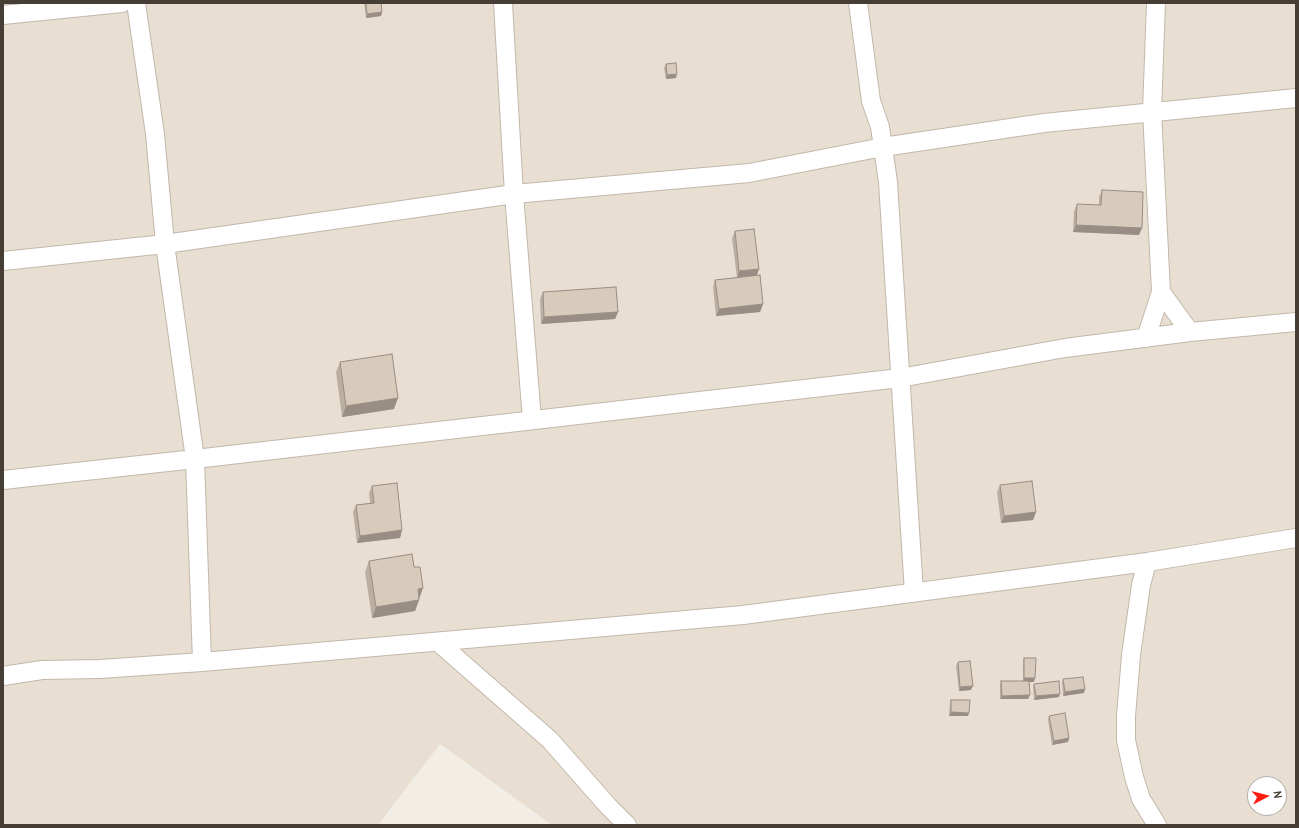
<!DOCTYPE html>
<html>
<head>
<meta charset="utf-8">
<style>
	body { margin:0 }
	#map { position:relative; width:1299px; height:828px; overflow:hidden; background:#f3eee5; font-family:"PT Sans",sans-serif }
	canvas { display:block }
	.frame { position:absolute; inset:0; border:4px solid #463d34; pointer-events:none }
	.north { position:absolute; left:1247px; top:776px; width:40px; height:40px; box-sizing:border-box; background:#fff; border:1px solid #b5b1ae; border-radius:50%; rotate:83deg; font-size:11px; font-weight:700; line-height:16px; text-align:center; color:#463d34 }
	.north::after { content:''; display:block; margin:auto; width:14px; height:18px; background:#ff1d10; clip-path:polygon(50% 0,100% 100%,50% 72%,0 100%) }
</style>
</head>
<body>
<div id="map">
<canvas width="1299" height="828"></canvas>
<div class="frame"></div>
<div class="north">N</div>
</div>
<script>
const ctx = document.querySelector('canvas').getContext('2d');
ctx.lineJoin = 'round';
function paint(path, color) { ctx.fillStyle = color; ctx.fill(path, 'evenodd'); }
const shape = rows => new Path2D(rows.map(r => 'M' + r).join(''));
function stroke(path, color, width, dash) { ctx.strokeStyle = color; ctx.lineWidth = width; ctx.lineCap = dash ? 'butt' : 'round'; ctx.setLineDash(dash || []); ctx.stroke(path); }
const residential = shape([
	[3,3,1296,3,1296,825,552,825,440,744,378,825,3,825],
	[1255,784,1279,784,1279,808,1255,808]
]);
const street = shape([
	[136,3,155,134,165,244,195,459,202,662],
	[503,3,514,194,532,420],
	[858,3,871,101,880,127,888,182,914,593],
	[3,15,122,3],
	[3,261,165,244,514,194,749,173,883,147,1044,123,1296,98],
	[1161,292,1190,332],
	[1146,338,1161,292,1152,111,1156,3],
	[3,480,195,459,900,378,1065,348,1190,332,1296,322],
	[1147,562,1141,585,1131,655,1126,716,1126,740,1134,777,1141,799,1157,825],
	[438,642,550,740,608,806,627,825],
	[3,676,42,670,100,669,202,662,743,615,1147,562,1296,538]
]);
const wall = shape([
	[364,3,381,3,382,12,381,16,366,18],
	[666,64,676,78,666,79,664,68],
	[1102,190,1139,235,1073,232,1074,211,1077,204,1099,205,1099,197],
	[735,231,759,269,757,275,763,304,760,312,716,316,713,287,715,280,737,278,732,238],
	[543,292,618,312,615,319,541,324,540,299],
	[340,362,394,409,342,417,336,372],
	[1000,485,1036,512,1033,520,1001,523,997,492],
	[372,486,402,530,400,538,357,543,353,512,356,505,370,503,369,493],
	[369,561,419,599,419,600,415,611,372,618,365,572],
	[1024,658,1034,682,1029,682,1028,699,1000,699,1000,685,1001,681,1023,681,1023,661],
	[958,662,971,690,959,691,956,666],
	[1063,679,1085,689,1084,693,1063,696,1062,683],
	[1034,684,1059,697,1034,700,1033,687],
	[951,700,968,716,949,716,950,703],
	[1049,716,1069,738,1068,742,1052,745,1048,720]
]);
const shadedWall = shape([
	[382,12,381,16,366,18,367,14],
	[677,74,676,78,666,79,667,75],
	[1076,225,1142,228,1139,235,1073,232],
	[759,269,756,277,737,279,739,271],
	[763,304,760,312,716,316,719,309],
	[618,312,615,319,541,324,544,317],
	[398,398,394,409,342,417,346,406],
	[1036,512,1033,520,1001,523,1004,516],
	[402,530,400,538,357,543,360,536],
	[423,588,419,599,418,589],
	[419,600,415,611,372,618,376,607],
	[1024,678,1035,678,1034,682,1023,682],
	[973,686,971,690,959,691,960,687],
	[1085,689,1084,693,1063,696,1065,692],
	[1060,694,1059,697,1034,700,1036,696],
	[1030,695,1028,699,1000,699,1002,696],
	[951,712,969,713,968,716,949,716],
	[1069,738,1068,742,1052,745,1054,741]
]);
const building = shape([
	[366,3,381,3,382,12,367,14,366,3],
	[676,63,677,74,667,75,666,64,676,63],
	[1102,190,1143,192,1142,228,1076,225,1077,204,1101,205,1102,190],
	[754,229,759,269,739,271,735,231,754,229],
	[760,275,763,304,719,309,715,280,760,275],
	[616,287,618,312,544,317,543,292,616,287],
	[392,354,398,398,346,406,340,362,392,354],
	[1032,481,1036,512,1004,516,1000,485,1032,481],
	[397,483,402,530,360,536,356,505,374,503,372,486,397,483],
	[412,554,414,567,420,567,423,588,418,589,419,600,376,607,369,561,412,554],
	[1024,658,1036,658,1035,678,1024,678,1024,658],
	[970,661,973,686,960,687,958,662,970,661],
	[1083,677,1085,689,1065,692,1063,679,1083,677],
	[1001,681,1029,681,1030,695,1002,696,1001,681],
	[1059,681,1060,694,1036,696,1034,684,1059,681],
	[951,700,970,700,969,713,951,712,951,700],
	[1065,713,1069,738,1054,741,1049,716,1065,713]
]);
paint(residential, '#e8dfd2');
stroke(street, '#c2b7aa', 20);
stroke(street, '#fff', 18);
paint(wall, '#bbafa2');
paint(shadedWall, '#988e84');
paint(building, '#d9cbbc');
stroke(building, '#988e84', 1);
</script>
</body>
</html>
